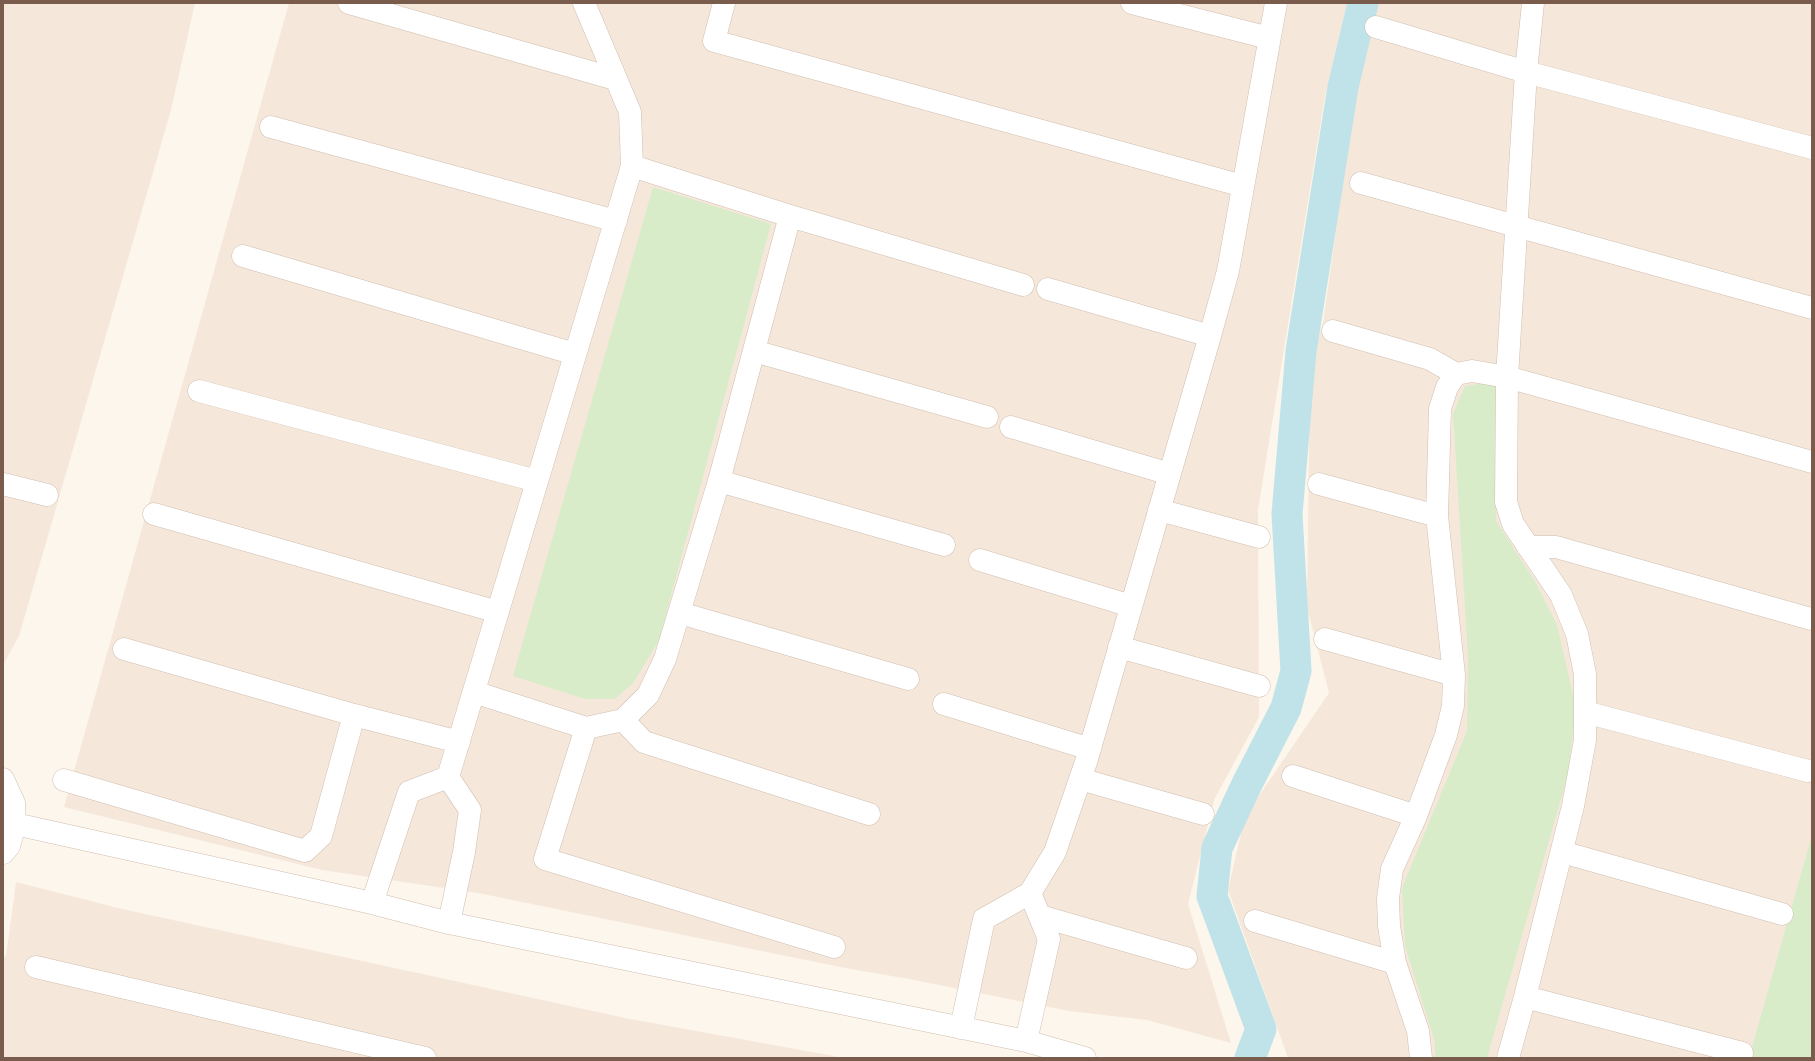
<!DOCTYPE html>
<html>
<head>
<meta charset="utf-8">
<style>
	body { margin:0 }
	#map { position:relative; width:1815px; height:1061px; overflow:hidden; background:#fdf6ec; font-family:"Alegreya Sans",sans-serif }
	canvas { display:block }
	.frame { position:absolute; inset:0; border:4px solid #7a5c4d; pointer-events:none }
</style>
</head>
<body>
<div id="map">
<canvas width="1815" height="1061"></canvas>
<div class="frame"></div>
</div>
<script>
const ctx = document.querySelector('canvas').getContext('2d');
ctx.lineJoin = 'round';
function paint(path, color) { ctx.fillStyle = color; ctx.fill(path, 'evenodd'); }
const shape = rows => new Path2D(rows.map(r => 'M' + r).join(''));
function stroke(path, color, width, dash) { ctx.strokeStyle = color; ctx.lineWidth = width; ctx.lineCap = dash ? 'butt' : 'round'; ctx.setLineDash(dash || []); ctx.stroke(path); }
const residential = shape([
	[3,3,195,3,171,110,19,636,3,665],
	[289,3,1347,3,1325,96,1258,510,1259,717,1214,800,1188,904,1231,1043,1147,1020,1069,1011,909,979,845,968,478,893,322,870,64,807],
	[1370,3,1812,3,1812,1058,1288,1058,1228,890,1245,816,1329,693,1307,608,1310,363,1323,323,1365,25],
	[16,882,122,909,630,1019,845,1058,3,1058,3,954,6,957]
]);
const green = shape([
	[653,187,771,224,659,640,634,682,615,699,585,699,513,676],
	[1484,383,1498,386,1496,521,1536,583,1557,625,1576,708,1568,774,1487,1058,1435,1058,1435,1042,1405,946,1402,888,1467,731,1468,656,1453,414,1465,386],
	[1812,835,1812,1058,1749,1058]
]);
const canal = shape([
	[1250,1058,1261,1029,1212,896,1217,848,1247,784,1286,708,1296,671,1287,514,1301,351,1343,87,1363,3]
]);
const minor = shape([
	[349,3,615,79],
	[724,3,714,41,1243,186],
	[1132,3,1269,38],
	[1376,27,1526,72,1812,148],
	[271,127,616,221],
	[632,166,790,216,1023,285],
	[1361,183,1812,308],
	[243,256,575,354],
	[1048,289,1210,336],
	[1333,331,1430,359,1456,374],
	[754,351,987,417],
	[199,391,537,481],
	[1011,427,1170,474],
	[719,481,944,545],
	[3,484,47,495],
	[1319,484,1437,516],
	[1159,510,1259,537],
	[154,514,498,612],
	[1528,547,1556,547,1811,619],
	[980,560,1131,606],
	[680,613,908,679],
	[1325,639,1454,675],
	[1119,647,1259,686],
	[124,649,354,715,459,742],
	[474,692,586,728,623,720,648,695,665,659,719,481,790,216],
	[944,704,1090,749],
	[1585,712,1808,771],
	[623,720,644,742,869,814],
	[586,728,545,859,834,947],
	[1293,776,1416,816],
	[448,777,632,166,630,112,584,3],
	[448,777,470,810,464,852,449,923],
	[3,779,14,803,15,824,9,846,3,853],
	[1080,779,1203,814],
	[64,780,305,851,321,836,354,715],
	[15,824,372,903,449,923,1026,1041,1085,1058],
	[1562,852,1782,914],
	[1030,893,1055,852,1086,762,1210,336,1228,271,1276,3],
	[372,903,409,792,448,777],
	[1040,916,1186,958],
	[1255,921,1395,963],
	[36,967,425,1058],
	[1525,997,1742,1053],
	[961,1028,984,919,1030,893,1049,939,1026,1041],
	[1421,1058,1418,1031,1395,963,1389,926,1388,898,1392,869,1416,816,1446,735,1453,706,1454,675,1437,516,1440,409,1447,387,1456,374,1472,371,1507,377,1812,462],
	[1508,1058,1525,997,1573,806,1585,740,1585,674,1577,634,1561,595,1513,524,1506,502,1507,377,1526,72,1533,3]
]);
paint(residential, '#f5e8da');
paint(green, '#d8ecc9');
stroke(canal, '#bfe3e8', 31);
stroke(minor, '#d1beb0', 23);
stroke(minor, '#fff', 22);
</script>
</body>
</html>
